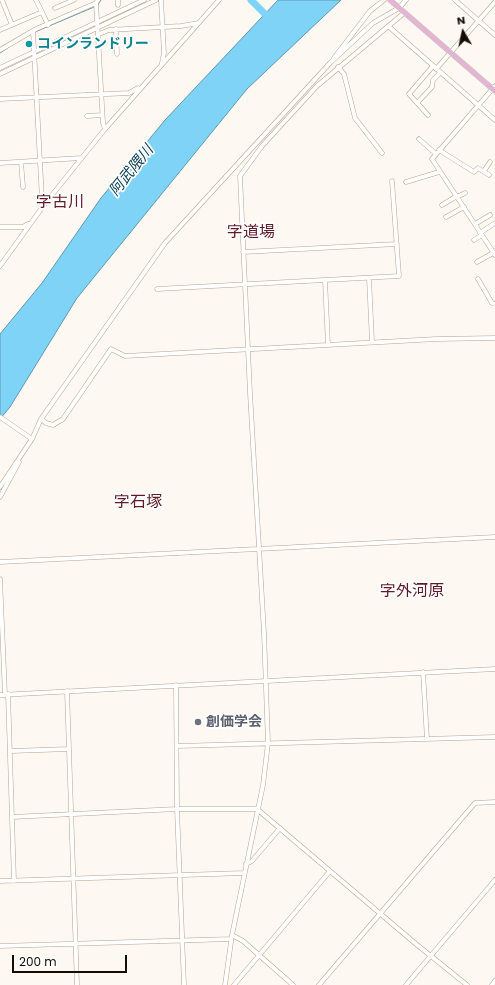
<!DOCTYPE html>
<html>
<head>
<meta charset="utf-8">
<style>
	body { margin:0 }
	#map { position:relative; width:495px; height:985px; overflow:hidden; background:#fdf8f2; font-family:Poppins,sans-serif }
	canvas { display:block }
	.north { position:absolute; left:443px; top:12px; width:40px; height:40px; -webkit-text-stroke:3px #fff; paint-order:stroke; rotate:351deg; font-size:11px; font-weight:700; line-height:16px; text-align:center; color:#150d05 }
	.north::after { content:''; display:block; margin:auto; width:14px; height:18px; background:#150d05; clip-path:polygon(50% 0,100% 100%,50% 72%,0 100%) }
	.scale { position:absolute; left:12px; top:955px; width:115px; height:18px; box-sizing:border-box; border:2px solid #150d05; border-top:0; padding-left:5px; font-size:12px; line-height:14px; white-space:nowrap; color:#150d05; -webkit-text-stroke:3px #fff; paint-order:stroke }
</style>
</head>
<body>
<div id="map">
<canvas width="495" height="985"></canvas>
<div class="north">N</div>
<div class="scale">200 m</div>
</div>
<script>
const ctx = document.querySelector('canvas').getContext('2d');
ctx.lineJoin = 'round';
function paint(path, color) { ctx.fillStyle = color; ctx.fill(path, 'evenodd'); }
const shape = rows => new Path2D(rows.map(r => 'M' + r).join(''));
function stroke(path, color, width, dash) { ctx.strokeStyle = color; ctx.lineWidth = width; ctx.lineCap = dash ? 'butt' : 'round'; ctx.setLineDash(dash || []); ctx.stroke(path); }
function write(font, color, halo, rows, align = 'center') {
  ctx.font = font + ' Poppins,"Noto Sans JP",sans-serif'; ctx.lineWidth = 3.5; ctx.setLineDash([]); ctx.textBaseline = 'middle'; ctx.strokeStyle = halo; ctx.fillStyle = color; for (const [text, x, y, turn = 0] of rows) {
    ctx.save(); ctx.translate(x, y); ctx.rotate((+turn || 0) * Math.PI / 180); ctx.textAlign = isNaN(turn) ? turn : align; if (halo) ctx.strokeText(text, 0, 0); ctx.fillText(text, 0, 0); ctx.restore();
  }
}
const water = shape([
	[278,0,341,0,247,89,77,298,10,407,0,419,0,334,42,283,101,198,165,120,278,0]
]);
const stream = shape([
	[97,6,101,0],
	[35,32,94,7],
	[0,53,9,47]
]);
const river = shape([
	[251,0,272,21]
]);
const minor = shape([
	[2,0,12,25],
	[98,0,96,3,103,123,105,129],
	[118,0,118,5],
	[161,0,164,53,162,63],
	[455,0,495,35],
	[55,8,74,0],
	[42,12,48,25],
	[388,26,495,120],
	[116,29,117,54],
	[0,30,42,12,36,0],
	[33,31,42,199,44,205],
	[99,34,109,30,181,26,199,23],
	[0,50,36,29,96,3],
	[334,58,370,11,384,0],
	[338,67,344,74,355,118,382,153],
	[0,68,144,0],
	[436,69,495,2],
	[0,74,156,0],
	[495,86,432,159,495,255],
	[0,99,129,93,138,88],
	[417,103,432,87,433,80,440,73],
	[428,115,409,94,433,66],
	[87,116,102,115],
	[419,139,436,154],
	[439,150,474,172,478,168,489,175],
	[21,162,23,187],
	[0,163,81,158],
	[484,171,490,162],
	[406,182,439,172],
	[457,197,465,193],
	[442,205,457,196],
	[446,217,464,207],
	[475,224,490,215],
	[0,227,23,227,28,224],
	[480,233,495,223],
	[474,240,482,235],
	[243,252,397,244],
	[477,262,493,253],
	[0,266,44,205,105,129,219,0],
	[369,278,372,342],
	[478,279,492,303,495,304],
	[325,280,328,345],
	[157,289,399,276,392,181],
	[0,417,32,439],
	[41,419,46,423,53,425,63,419,111,349,125,356,437,339,495,338],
	[0,487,32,439,41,419,165,243,330,63,373,23,399,8,406,0],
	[0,497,19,462],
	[0,562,495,537],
	[0,579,5,695],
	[423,672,427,739],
	[176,685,177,809,184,985],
	[67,691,77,985],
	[8,694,14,881],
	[0,695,495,669],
	[177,746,495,737],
	[11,751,69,749],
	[12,817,177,809,257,809,416,944,467,985],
	[246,864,252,861,280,828],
	[0,881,244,873],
	[232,935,243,941,293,985],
	[0,946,231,939],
	[225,985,232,935,263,785,268,743,264,633,250,393,240,176,262,146,317,86,404,13],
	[234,985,330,871],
	[319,985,475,803,495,802],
	[406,985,495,880],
	[492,985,495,981]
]);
const major = shape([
	[390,0,495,91]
]);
const markers = [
	[29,44,4,"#0f9aa8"],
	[198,722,4,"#6b7280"]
];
const cultureNames = [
	["コインランドリー",37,44]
];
const worshipNames = [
	["創価学会",206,722]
];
const waterNames = [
	["阿武隈川",132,171,-51]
];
const quarterNames = [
	["字古川",60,203],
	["字道場",251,233],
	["字石塚",138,503],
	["字外河原",412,592]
];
paint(water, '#7fd3f6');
stroke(water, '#5f98ae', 1);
stroke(stream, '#5f98ae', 1);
stroke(river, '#7fd3f6', 7);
stroke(minor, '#b8a387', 5);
stroke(major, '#d5d3d2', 6);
stroke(minor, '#fff', 4);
stroke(major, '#e2b5d1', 5);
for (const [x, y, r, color] of markers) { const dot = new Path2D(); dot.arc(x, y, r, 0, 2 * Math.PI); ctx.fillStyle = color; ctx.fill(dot); stroke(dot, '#fff', 1.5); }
write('bold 14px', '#0d838f', '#fff', cultureNames, 'left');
write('bold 14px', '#5b616d', '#fff', worshipNames, 'left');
write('italic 15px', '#114254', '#fff', waterNames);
write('16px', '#5f1a27', '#fff', quarterNames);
</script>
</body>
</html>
